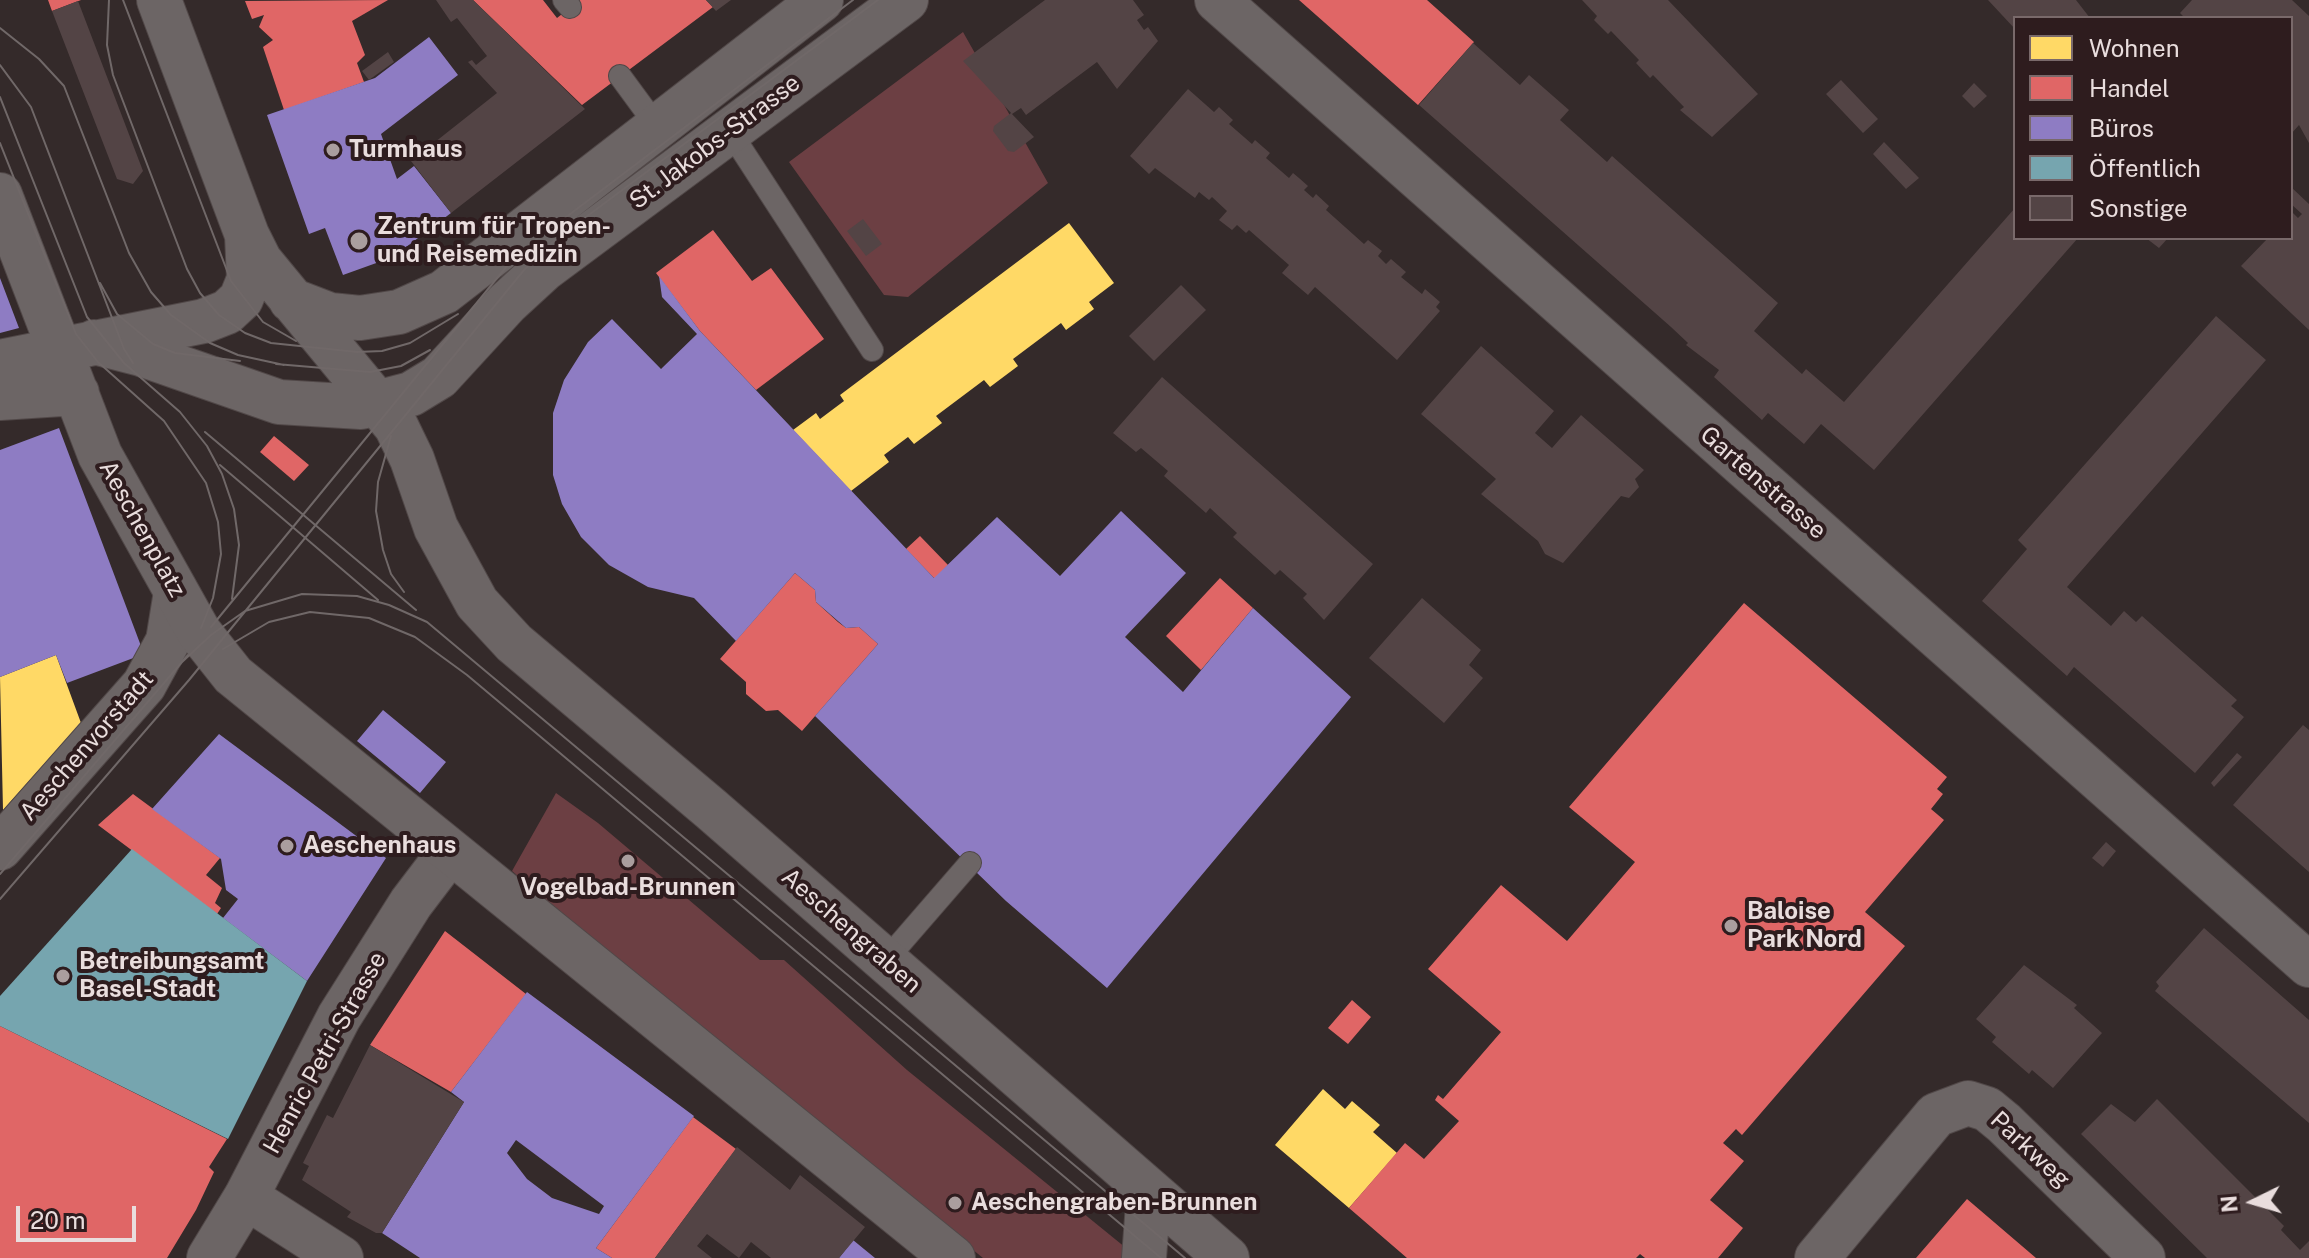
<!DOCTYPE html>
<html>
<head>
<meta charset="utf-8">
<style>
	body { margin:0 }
	#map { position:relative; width:2309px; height:1258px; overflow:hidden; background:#342a2a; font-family:"Public Sans",sans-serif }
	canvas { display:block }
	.legend { position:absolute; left:2013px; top:16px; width:280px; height:224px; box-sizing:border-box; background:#2e1c1e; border:2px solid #79696a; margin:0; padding:10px 14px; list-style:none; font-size:24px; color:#e9dddd }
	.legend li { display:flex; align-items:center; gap:16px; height:40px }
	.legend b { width:40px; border:2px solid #79696a }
	.north { position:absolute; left:2213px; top:1162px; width:80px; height:80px; -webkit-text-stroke:6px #2e1c1e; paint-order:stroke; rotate:265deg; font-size:22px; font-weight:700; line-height:32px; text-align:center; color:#e9dddd }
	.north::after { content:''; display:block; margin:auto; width:28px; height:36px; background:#e9dddd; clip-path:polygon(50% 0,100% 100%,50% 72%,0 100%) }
	.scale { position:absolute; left:16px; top:1206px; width:120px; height:36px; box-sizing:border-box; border:4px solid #e9dddd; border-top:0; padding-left:10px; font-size:24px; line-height:28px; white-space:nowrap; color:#e9dddd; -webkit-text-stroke:6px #2e1c1e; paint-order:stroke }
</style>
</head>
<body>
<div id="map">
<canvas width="2309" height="1258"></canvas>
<ul class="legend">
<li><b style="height:22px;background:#ffd966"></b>Wohnen</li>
<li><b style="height:22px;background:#e06666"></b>Handel</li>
<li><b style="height:22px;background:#8e7cc3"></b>Büros</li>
<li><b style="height:22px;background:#76a5af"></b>Öffentlich</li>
<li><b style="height:22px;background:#534445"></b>Sonstige</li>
</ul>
<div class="north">N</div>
<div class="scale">20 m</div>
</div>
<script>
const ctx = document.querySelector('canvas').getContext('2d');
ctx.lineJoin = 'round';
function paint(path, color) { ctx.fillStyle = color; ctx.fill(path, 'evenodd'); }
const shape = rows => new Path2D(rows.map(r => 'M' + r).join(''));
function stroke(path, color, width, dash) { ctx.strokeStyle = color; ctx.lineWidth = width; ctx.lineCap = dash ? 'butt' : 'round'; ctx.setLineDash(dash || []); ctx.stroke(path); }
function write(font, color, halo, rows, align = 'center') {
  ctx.font = font + ' "Public Sans",sans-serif'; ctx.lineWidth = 8; ctx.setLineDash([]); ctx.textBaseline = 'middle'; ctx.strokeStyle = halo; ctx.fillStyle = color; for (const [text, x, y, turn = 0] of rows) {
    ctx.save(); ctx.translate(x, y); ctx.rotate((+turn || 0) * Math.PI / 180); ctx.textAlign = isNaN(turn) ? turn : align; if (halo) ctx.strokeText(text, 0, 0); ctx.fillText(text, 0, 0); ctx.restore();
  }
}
const green = shape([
	[963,32,1048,183,908,297,884,295,789,162],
	[556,793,598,823,760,960,784,960,907,1070,1126,1248,1124,1258,983,1258,684,1015,512,871]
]);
const homes = shape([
	[1069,223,1114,283,1089,302,1094,309,1066,330,1061,323,1013,359,1018,366,990,387,984,380,936,416,942,423,914,444,908,437,884,455,889,462,851,491,793,430,816,413,820,419,844,401,840,395],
	[56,655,81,723,3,810,0,677],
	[1323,1089,1345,1109,1352,1101,1380,1125,1373,1132,1397,1153,1349,1208,1275,1145]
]);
const shops = shape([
	[48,0,81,0,52,11],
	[388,0,352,21,365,55,357,63,364,82,284,110,263,47,273,40,259,27,264,15,252,19,245,1],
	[473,0,543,0,557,18,580,0,706,0,713,7,582,105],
	[1299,0,1427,0,1474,42,1418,105],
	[713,230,752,281,771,268,824,339,756,390,700,331,656,273],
	[274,436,309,465,294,481,260,452],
	[920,536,948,565,935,579,906,549],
	[795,573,815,590,816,602,838,622,846,628,859,627,878,644,802,731,778,710,766,711,746,694,746,682,720,659],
	[1220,578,1253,608,1201,670,1166,636],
	[1744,603,1947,777,1937,789,1943,794,1931,809,1944,820,1865,912,1905,946,1742,1135,1736,1129,1723,1143,1744,1161,1710,1200,1743,1228,1718,1258,1645,1258,1640,1254,1636,1258,1407,1258,1349,1208,1405,1143,1424,1159,1459,1121,1435,1100,1438,1095,1443,1099,1501,1032,1428,969,1501,885,1567,941,1635,862,1569,807],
	[133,794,220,858,206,875,222,888,215,903,221,908,217,914,98,825],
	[445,931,526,994,451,1092,370,1045],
	[1352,1000,1371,1017,1348,1044,1328,1028],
	[0,1026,227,1139,209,1167,214,1172,196,1210,167,1258,0,1258],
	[693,1117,736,1149,655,1258,612,1258,596,1248],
	[1967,1199,2036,1258,1916,1258]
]);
const offices = shape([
	[429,37,458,75,381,134,397,179,414,166,451,213,393,257,343,275,325,228,309,234,267,115,375,78],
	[659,276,700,331,934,578,997,517,1060,576,1121,511,1186,573,1125,637,1183,692,1253,608,1351,697,1107,988,1006,901,815,716,878,644,859,627,846,628,816,602,815,590,795,573,736,641,694,598,648,587,609,565,581,537,562,504,553,475,553,413,564,380,588,342,612,319,661,369,697,334,662,297],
	[0,278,19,328,0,333],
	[59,428,144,654,67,683,56,655,0,677,0,450],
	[383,710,446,762,420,793,357,741],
	[219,734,386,858,307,981,223,918,238,899,226,890,221,859,152,809],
	[527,992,694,1116,596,1248,612,1258,420,1258,382,1233,464,1102,451,1092],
	[516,1140,604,1206,599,1214,552,1198,527,1179,507,1153],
	[853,1240,875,1258,839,1258]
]);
const public = shape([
	[132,849,307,981,228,1139,0,1026,0,996]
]);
const building = shape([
	[436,0,473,0,585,109,451,213,411,161,497,93,468,62,472,60,476,65,487,56,457,18,451,22],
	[706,0,731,0,716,11],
	[1045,0,1133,0,1144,15,1137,20,1144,30,1148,27,1158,41,1117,89,1097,62,1026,115,1021,108,1012,114,963,61],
	[1582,0,1668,0,1758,94,1712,137,1680,110,1684,107,1653,75,1650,78,1636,63,1639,60,1611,31,1608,34,1594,20,1597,16],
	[1988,0,2076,0,2090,18,2015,18,2015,29],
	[2192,0,2292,0,2309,16,2309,143,2299,125,2291,134,2291,18,2185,18,2180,13],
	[78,1,143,171,133,184,117,179,52,11],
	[1473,43,1520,85,1529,75,1569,110,1560,120,1607,162,1612,156,1778,303,1754,331,1802,374,1806,369,1844,402,2015,208,2015,238,2078,238,1874,470,1821,424,1804,444,1768,413,1762,420,1714,377,1719,370,1686,345,1688,343,1671,327,1419,105],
	[388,52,394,62,369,80,362,71],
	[1841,80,1878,119,1863,133,1826,94],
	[1974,83,1987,96,1974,108,1962,96],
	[1188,89,1214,112,1219,107,1233,120,1229,124,1252,144,1255,140,1263,147,1270,153,1266,158,1289,178,1293,173,1299,178,1308,186,1304,190,1313,198,1316,194,1329,206,1326,210,1364,244,1368,240,1382,251,1378,256,1386,264,1391,259,1406,272,1401,277,1422,294,1425,289,1440,302,1436,307,1440,311,1397,360,1315,287,1308,295,1282,273,1289,265,1249,230,1246,233,1237,225,1232,230,1219,220,1227,211,1212,197,1209,200,1199,192,1195,198,1155,168,1149,174,1130,156],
	[1011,113,1034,137,1014,152,1008,151,993,131,994,126],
	[1884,142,1919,178,1906,189,1873,154],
	[2291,187,2309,204,2309,330,2241,266,2268,238,2291,238,2291,211,2298,218,2302,214,2291,204],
	[863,219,882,244,866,256,847,231],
	[2146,238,2168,238,2159,248],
	[1181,285,1206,310,1154,361,1129,336],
	[2216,316,2266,360,2067,587,2111,626,2124,611,2136,622,2142,616,2237,700,2231,706,2244,717,2195,773,2074,667,2067,676,1982,601,2027,549,2018,540],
	[1481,346,1554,411,1535,433,1552,448,1581,415,1644,470,1635,479,1639,487,1629,498,1621,496,1563,563,1545,554,1538,541,1481,494,1496,479,1421,414],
	[1162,377,1373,564,1324,620,1303,598,1307,594,1280,570,1275,575,1233,537,1237,533,1210,508,1206,513,1164,476,1168,471,1141,448,1136,452,1113,433],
	[1422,598,1481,650,1469,665,1483,678,1444,723,1369,658],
	[2303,725,2309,730,2309,872,2233,805],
	[2237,753,2242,757,2214,787,2211,783],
	[2106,842,2116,851,2103,867,2092,858],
	[2204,928,2309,1020,2309,1123,2155,991,2159,986,2156,982],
	[2024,965,2077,1005,2074,1008,2102,1033,2053,1088,2032,1070,2029,1074,1992,1042,1996,1037,1976,1019],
	[370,1045,464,1102,382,1233,376,1233,347,1217,351,1212,302,1180,309,1166,303,1163,327,1115,333,1118],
	[2157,1099,2284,1226,2281,1230,2300,1250,2309,1241,2309,1258,2207,1258,2081,1134,2111,1104,2135,1122],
	[737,1147,790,1190,800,1175,865,1227,839,1258,771,1258,751,1242,739,1258,707,1234,697,1246,712,1258,655,1258]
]);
const service = shape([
	[564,0,570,7],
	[620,76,656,125],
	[729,130,872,350],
	[885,961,970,863]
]);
const minor = shape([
	[1217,0,2309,965],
	[246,1197,341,1258],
	[209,1258,246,1197,339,1017,411,903,449,853],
	[1817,1258,1936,1115,1968,1103,1987,1109,2004,1123,2143,1258]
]);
const tertiary = shape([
	[0,848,144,685,168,641,176,592]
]);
const secondary = shape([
	[159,0,247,235,260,261,396,426,412,459,436,528,477,603,514,643,711,809,1227,1258],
	[0,195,100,455,199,632,233,675,953,1258],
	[291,300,330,315,360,318,399,312,444,292,821,0],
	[94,342,141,354,279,402,361,407,411,394,439,377,507,303,544,269,906,0],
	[0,362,204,321,227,312,241,299,249,279,247,235],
	[0,398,77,393],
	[1144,1258,1149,1191]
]);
const tram = shape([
	[109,0,107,45,113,75,187,269,200,293,219,315,245,333,271,343,357,352,382,351,410,343,458,314],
	[123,0,231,281,263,322,296,341],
	[0,28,39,59,64,86,129,253,151,292,171,315,210,343,238,355,284,365],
	[0,65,31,107,124,349,133,363],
	[0,97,87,317,124,363,180,412,207,446,222,474,234,509,239,545,232,599],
	[0,143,76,334,98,362,164,421,206,483,218,522,221,554,213,598,201,628],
	[100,283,117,314,153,344,175,353,240,361],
	[276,364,370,372,401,366,430,350],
	[205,432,416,610],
	[391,436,378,482,376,511,383,550,391,574,404,592],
	[220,465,378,600],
	[211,627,516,255,853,0],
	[223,649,269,622,310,612,369,618,415,637,467,675,1161,1258],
	[181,663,211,635,245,611,302,594,357,596,389,605,427,622,1185,1258],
	[0,874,188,655],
	[0,899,189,680,524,270,555,240,878,0]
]);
const markers = [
	[333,150,8,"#aa9e9e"],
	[359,241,10,"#aa9e9e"],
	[287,846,8,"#aa9e9e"],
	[628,861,8,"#aa9e9e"],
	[1731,926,8,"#aa9e9e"],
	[63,976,8,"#aa9e9e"],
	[955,1203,8,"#aa9e9e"]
];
const streetNames = [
	["St. Jakobs-Strasse",715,142,-37],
	["Gartenstrasse",1763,483,41],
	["Aeschenplatz",142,529,61],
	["Aeschenvorstadt",87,746,-49],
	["Aeschengraben",851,931,41],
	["Henric Petri-Strasse",325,1053,-61],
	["Parkweg",2030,1150,43]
];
const poiNames = [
	["Turmhaus",349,150],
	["Zentrum für Tropen-",377,227],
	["und Reisemedizin",377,255],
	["Aeschenhaus",303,846],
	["Vogelbad-Brunnen",628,888,"center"],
	["Baloise",1747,912],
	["Park Nord",1747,940],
	["Betreibungsamt",79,962],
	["Basel-Stadt",79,990],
	["Aeschengraben-Brunnen",971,1203]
];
paint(green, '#6c3f43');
paint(homes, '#ffd966');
paint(shops, '#e06666');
paint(offices, '#8e7cc3');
paint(public, '#76a5af');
paint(building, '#534445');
stroke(service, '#514848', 24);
stroke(minor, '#514848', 46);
stroke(tertiary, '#514848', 46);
stroke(secondary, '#514848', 46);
stroke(service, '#6c6565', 22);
stroke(minor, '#6c6565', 44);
stroke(tertiary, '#6c6565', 44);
stroke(secondary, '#6c6565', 44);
stroke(tram, '#706868', 2);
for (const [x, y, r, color] of markers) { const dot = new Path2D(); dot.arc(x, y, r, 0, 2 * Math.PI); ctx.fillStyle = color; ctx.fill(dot); stroke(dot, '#2e1c1e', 3); }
write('24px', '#e9dddd', '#2e1c1e', streetNames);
write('bold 24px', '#e9dddd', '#2e1c1e', poiNames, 'left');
</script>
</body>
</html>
